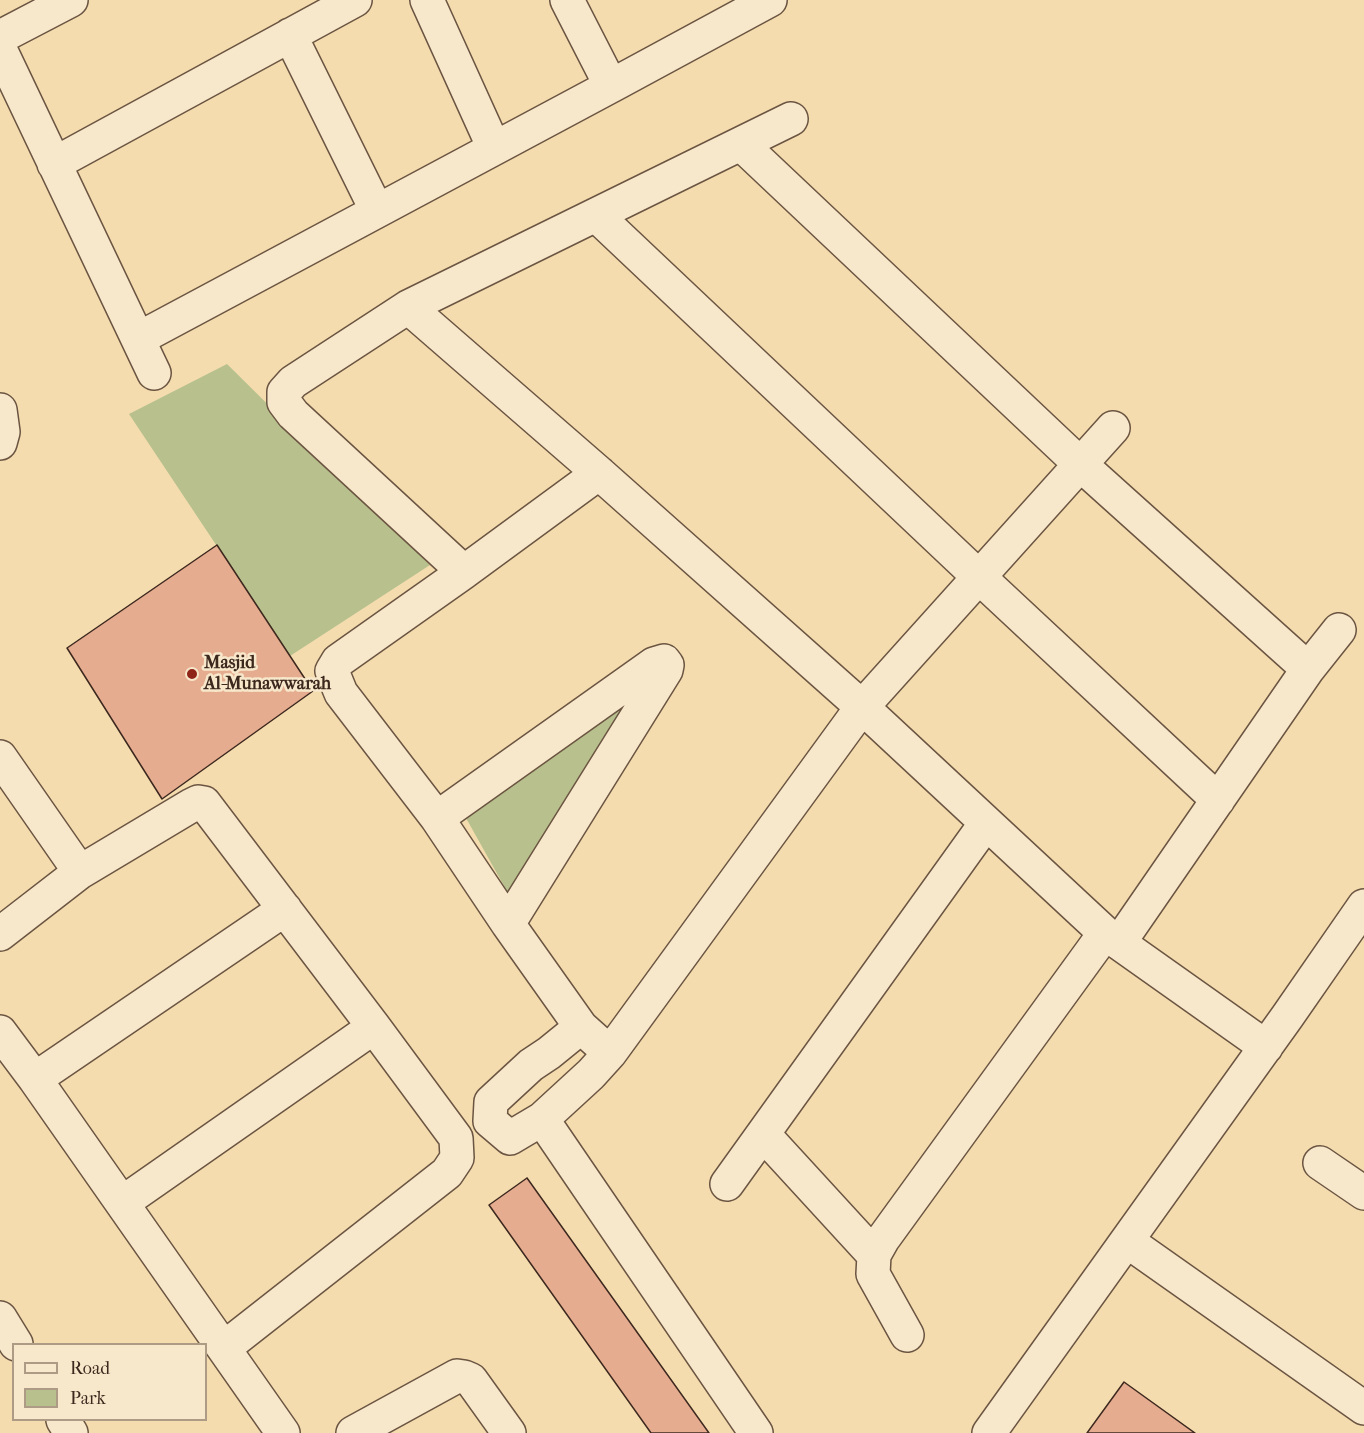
<!DOCTYPE html>
<html>
<head>
<meta charset="utf-8">
<style>
	body { margin:0 }
	#map { position:relative; width:1364px; height:1433px; overflow:hidden; background:#f4dcaf; font-family:"IM FELL French Canon",serif }
	canvas { display:block }
	.legend { position:absolute; left:12px; top:1343px; width:195px; height:78px; box-sizing:border-box; background:#f8e8cb; border:2px solid #ad9b86; margin:0; padding:8px 10px; list-style:none; font-size:18px; color:#3d281e }
	.legend li { display:flex; align-items:center; gap:12px; height:30px }
	.legend b { width:30px; border:2px solid #ad9b86 }
</style>
</head>
<body>
<div id="map">
<canvas width="1364" height="1433"></canvas>
<ul class="legend">
<li><b style="height:8px;background:#f8e8cb"></b>Road</li>
<li><b style="height:16px;background:#b8c18d"></b>Park</li>
</ul>
</div>
<script>
const ctx = document.querySelector('canvas').getContext('2d');
ctx.lineJoin = 'round';
function paint(path, color) { ctx.fillStyle = color; ctx.fill(path, 'evenodd'); }
const shape = rows => new Path2D(rows.map(r => 'M' + r).join(''));
function stroke(path, color, width, dash) { ctx.strokeStyle = color; ctx.lineWidth = width; ctx.lineCap = dash ? 'butt' : 'round'; ctx.setLineDash(dash || []); ctx.stroke(path); }
function write(font, color, halo, rows, align = 'center') {
  ctx.font = font + ' "IM FELL French Canon",serif'; ctx.lineWidth = 5; ctx.setLineDash([]); ctx.textBaseline = 'middle'; ctx.strokeStyle = halo; ctx.fillStyle = color; for (const [text, x, y, turn = 0] of rows) {
    ctx.save(); ctx.translate(x, y); ctx.rotate((+turn || 0) * Math.PI / 180); ctx.textAlign = isNaN(turn) ? turn : align; if (halo) ctx.strokeText(text, 0, 0); ctx.fillText(text, 0, 0); ctx.restore();
  }
}
const green = shape([
	[227,364,430,565,290,656,129,414],
	[640,690,509,895,466,818]
]);
const building = shape([
	[217,545,313,691,162,799,67,648,217,545],
	[527,1178,709,1433,651,1433,489,1205,527,1178],
	[1124,1382,1195,1433,1087,1433,1124,1382]
]);
const minor = shape([
	[427,0,494,148],
	[290,35,377,211],
	[0,37,71,0],
	[0,49,154,373],
	[611,86,770,0],
	[741,144,1080,464,1308,669],
	[54,164,355,0],
	[596,215,979,577,1218,800],
	[408,307,599,473,862,707,1105,933,1266,1047],
	[138,339,611,86,567,0],
	[0,410,3,432,0,443],
	[464,572,599,473],
	[0,757,80,872],
	[437,818,654,664,664,661,667,665,666,670,508,924],
	[0,934,80,872,192,805,198,802,204,803,374,1027,456,1138,457,1158,447,1173,224,1348],
	[1119,943,1308,669,1339,630],
	[581,1027,549,1053,531,1065,491,1102,490,1121,510,1138,542,1119,591,1074,610,1053,862,707,1113,428],
	[0,1032,35,1079,283,1433],
	[610,1053,581,1027,508,924,437,818,341,693,332,671,338,661,464,572,293,414,284,402,284,392,293,382,408,307,791,119],
	[35,1079,285,909],
	[542,1119,756,1433],
	[763,1134,874,1255],
	[1320,1163,1364,1193],
	[727,1184,986,823],
	[122,1203,374,1027],
	[1127,1241,1364,1408],
	[0,1318,16,1344],
	[907,1335,873,1274,874,1255,883,1239,1105,933],
	[63,1420,71,1433],
	[353,1433,457,1376,464,1377,471,1380,509,1433],
	[989,1433,1287,1017,1364,906]
]);
const markers = [
	[192,674,6,"#8f2418"]
];
const poiNames = [
	["Masjid",204,664],
	["Al-Munawwarah",204,685]
];
paint(green, '#b8c18d');
paint(building, '#e5ac90');
stroke(building, '#3d281e', 1.5);
stroke(minor, '#6b5542', 36);
stroke(minor, '#f8e8cb', 33);
for (const [x, y, r, color] of markers) { const dot = new Path2D(); dot.arc(x, y, r, 0, 2 * Math.PI); ctx.fillStyle = color; ctx.fill(dot); stroke(dot, '#f8e8cb', 2); }
write('bold 18px', '#3d281e', '#f8e8cb', poiNames, 'left');
</script>
</body>
</html>
